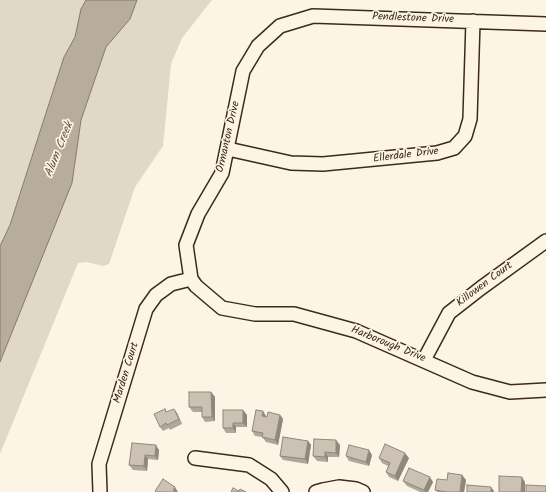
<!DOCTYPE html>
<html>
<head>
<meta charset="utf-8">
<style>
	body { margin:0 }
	canvas { display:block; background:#fcf5e5 }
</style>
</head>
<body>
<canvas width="546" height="492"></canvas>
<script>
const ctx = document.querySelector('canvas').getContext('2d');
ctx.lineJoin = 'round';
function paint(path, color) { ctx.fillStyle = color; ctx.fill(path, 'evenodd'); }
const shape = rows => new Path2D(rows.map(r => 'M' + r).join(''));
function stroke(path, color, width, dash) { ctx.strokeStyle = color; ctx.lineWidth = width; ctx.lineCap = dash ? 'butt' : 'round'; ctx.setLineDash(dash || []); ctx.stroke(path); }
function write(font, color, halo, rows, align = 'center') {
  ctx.font = font + ' Kalam,sans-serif'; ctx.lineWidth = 3.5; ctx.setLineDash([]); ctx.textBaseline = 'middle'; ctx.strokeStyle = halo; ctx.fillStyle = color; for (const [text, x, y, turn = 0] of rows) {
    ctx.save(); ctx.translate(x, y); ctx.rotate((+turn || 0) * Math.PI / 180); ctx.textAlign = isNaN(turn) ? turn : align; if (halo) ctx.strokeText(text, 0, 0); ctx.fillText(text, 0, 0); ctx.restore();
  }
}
const green = shape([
	[0,0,86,0,81,9,75,37,64,57,10,225,0,246],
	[137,0,212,0,182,38,171,64,163,146,135,187,109,264,103,266,86,262,78,263,0,454,0,362,72,183,81,120,106,47,130,19]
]);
const water = shape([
	[86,0,137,0,130,19,106,47,81,120,72,183,0,362,0,246,10,225,64,57,75,37,81,9,86,0]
]);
const minor = shape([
	[546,24,313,16,280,26,258,46,243,71,222,173,198,214,186,245,191,279,196,286,222,308,255,314,294,314,356,331,472,382,510,392,546,390],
	[228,149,291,163,323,164,437,153,454,148,465,136,470,119,473,21],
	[424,360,449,313,481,288,546,241],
	[195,458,249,465,271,479,282,492],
	[100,492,99,464,146,309,156,295,171,284,191,279],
	[316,492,323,490,339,487,356,489,363,492]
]);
const wall = shape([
	[211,392,215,397,215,421,205,422,202,417,202,412,193,412,189,407],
	[165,409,167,412,177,413,182,424,170,430,169,428,163,431,160,427],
	[243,410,247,415,247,427,236,427,236,433,226,433,223,428],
	[280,415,283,419,278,445,266,442,262,437,255,436,252,431,266,416,266,417],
	[308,441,311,445,308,464,283,460,280,456],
	[132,443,159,450,158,460,148,459,147,471,133,470,129,465],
	[340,445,339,457,328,457,328,462,317,461,313,456],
	[372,455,369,466,349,461,346,456],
	[379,458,409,458,398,481,389,477,386,472,388,466,382,463],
	[462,475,466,480,464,492,437,492,435,490,447,480],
	[403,481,433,482,428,492,420,492,407,486]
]);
const shadedWall = shape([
	[211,392,215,397,215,421,212,417],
	[174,409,177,413,182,424,179,419],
	[243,410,247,415,247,427,243,423],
	[263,411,266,416,265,421,262,416],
	[280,415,283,419,278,445,275,440],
	[233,423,236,427,236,433,233,428],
	[336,440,340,445,339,457,336,453],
	[308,441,311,445,308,464,305,459],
	[156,445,159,450,158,460,155,456],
	[369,450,372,455,369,466,366,462],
	[325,452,328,457,328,462,325,457],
	[405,453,409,458,398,481,395,476],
	[145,455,148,459,147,471,144,466],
	[462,475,466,480,464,492,460,492],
	[430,477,433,482,428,492,425,492,424,490],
	[522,477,525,482,525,492,521,492],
	[175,487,178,492,174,492,173,490],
	[491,487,494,491,494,492,491,492]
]);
const building = shape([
	[189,392,211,392,212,417,202,417,202,407,189,407,189,392],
	[165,409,166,412,174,409,179,419,167,425,166,423,160,427,154,414,165,409],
	[223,410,243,410,243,423,233,423,233,428,223,428,223,410],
	[256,410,263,411,262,416,267,417,268,412,280,415,275,440,262,437,263,433,252,431,256,410],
	[283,437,308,441,305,459,280,456,283,437],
	[314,439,336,440,336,453,325,452,325,457,313,456,314,439],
	[132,443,156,445,155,456,145,455,144,466,129,465,132,443],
	[385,444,405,453,395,476,386,472,390,463,379,458,385,444],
	[349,445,369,450,366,462,346,456,349,445],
	[409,468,430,477,424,490,403,481,409,468],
	[448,473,462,475,460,492,447,492,435,490,437,479,447,480,448,473],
	[499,476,522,477,521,492,499,492,499,476],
	[163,479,175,487,173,490,176,492,157,492,155,491,163,479],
	[467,485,491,487,491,492,467,492,467,485],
	[526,485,546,486,546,492,526,492,526,485],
	[233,488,239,491,240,489,246,492,231,492,233,488]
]);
const streetNames = [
	["Pendlestone Drive",413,19,2],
	["Ormanton Drive",229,137,-77],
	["Ellerdale Drive",406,156,-7],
	["Killowen Court",485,285,-37],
	["Harborough Drive",388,345,22],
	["Marden Court",127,373,-73]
];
const waterNames = [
	["Alum Creek",60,150,-68]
];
paint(green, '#e0d8c8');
paint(water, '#b7ad9e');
stroke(water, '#85796b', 1);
stroke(minor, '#3b2a1e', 16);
stroke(minor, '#fcf5e5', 13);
paint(wall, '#afa79a');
paint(shadedWall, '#8f887d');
paint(building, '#ccc2b3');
stroke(building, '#8f887d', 1);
write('11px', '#3b2a1e', '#fcf5e5', streetNames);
write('italic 12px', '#605144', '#fcf5e5', waterNames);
</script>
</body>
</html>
